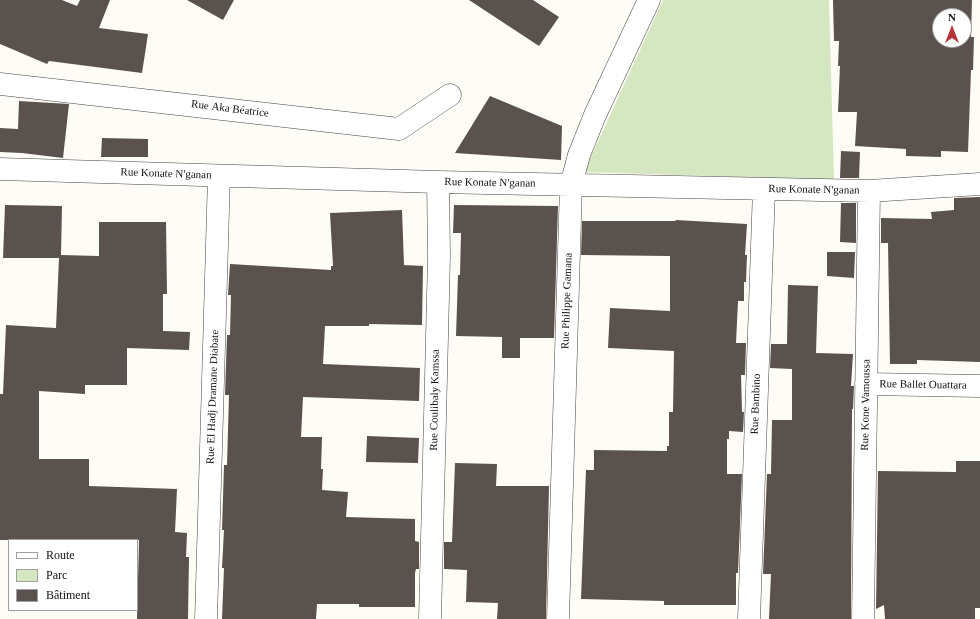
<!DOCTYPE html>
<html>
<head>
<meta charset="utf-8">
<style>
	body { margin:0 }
	#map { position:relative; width:980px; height:619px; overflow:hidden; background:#fefcf6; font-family:"Times New Roman",serif }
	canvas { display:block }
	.legend { position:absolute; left:8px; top:539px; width:130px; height:72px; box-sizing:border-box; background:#fff; border:1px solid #a0a0a0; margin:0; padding:5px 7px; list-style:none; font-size:12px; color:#111 }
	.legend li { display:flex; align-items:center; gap:8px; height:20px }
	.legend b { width:20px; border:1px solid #a0a0a0 }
	.north { position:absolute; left:932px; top:8px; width:40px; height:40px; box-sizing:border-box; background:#fff; border:1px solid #a0a0a0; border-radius:50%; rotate:0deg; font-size:11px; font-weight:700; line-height:16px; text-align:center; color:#111 }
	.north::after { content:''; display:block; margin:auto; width:14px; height:18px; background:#b5353a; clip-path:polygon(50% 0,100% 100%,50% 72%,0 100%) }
</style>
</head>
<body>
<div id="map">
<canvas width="980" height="619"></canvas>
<ul class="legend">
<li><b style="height:5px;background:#fff"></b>Route</li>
<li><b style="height:11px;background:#d4e7c1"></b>Parc</li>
<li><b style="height:11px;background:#59524e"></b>Bâtiment</li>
</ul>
<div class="north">N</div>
</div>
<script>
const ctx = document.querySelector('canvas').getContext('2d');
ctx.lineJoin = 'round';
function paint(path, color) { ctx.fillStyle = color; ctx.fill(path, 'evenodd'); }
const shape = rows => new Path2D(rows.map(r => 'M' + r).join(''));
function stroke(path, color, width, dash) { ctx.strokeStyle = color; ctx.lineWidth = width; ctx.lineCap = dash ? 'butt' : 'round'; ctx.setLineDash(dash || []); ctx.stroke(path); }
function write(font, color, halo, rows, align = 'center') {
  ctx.font = font + ' "Times New Roman",serif'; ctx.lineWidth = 4; ctx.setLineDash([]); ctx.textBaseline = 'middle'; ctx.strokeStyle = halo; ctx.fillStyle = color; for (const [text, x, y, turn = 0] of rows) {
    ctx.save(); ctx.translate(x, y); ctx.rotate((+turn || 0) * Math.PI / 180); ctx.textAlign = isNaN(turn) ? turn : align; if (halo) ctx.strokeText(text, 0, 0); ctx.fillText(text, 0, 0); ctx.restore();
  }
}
const green = shape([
	[663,0,829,0,834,180,584,172]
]);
const building = shape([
	[0,0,62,0,77,6,80,0,110,0,99,28,148,34,142,73,49,61,47,64,0,44],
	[187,0,234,0,223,20],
	[469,0,533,0,559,17,539,46],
	[833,0,972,0,971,37,974,37,973,70,971,70,968,152,941,151,941,157,906,156,906,149,855,146,857,112,838,112,840,66,838,66,839,41,834,41],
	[940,16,964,16,964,40,940,40],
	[490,96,562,126,561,160,455,153],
	[19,101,69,104,63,158,22,153,0,152,0,128,18,129],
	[102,138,148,139,148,157,101,157],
	[841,151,860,152,859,178,840,178],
	[980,197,980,362,917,360,917,364,890,364,888,243,881,243,881,218,932,219,931,212,954,210,954,198],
	[841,203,856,203,856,243,840,242],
	[5,205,62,206,61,255,99,256,99,222,166,222,167,294,163,294,163,331,190,332,189,350,127,348,127,385,85,385,85,394,39,391,39,459,89,459,89,486,177,489,175,532,187,533,186,557,189,557,188,619,137,619,139,540,0,540,0,394,3,394,6,325,56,328,59,258,3,258],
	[454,205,558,206,554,338,520,338,520,358,502,358,502,337,456,336,458,275,460,275,461,233,453,233],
	[402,210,404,265,423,266,422,325,369,324,369,326,325,326,323,364,420,368,419,401,303,397,301,437,322,437,321,469,323,469,322,490,348,492,346,517,415,519,415,541,419,542,419,569,416,569,415,573,415,607,359,607,359,604,317,604,316,619,222,619,224,568,222,568,224,530,222,530,223,498,224,465,227,465,229,395,225,395,227,335,230,335,231,295,228,295,230,264,331,270,331,266,333,266,330,213],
	[676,220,747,224,745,255,747,255,746,282,744,282,744,301,738,301,736,343,746,343,745,375,741,375,742,412,744,412,743,432,729,431,729,439,727,439,727,474,742,474,738,573,736,573,736,605,664,605,664,601,581,599,586,470,594,470,594,450,667,451,667,446,669,446,669,412,673,412,674,351,608,348,610,308,670,311,670,256,581,255,582,221,675,221],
	[827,252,855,252,854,278,827,276],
	[788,285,818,286,816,353,853,354,851,386,854,386,853,409,852,409,851,619,769,619,771,574,763,574,767,474,771,474,772,420,792,420,792,369,770,368,771,344,787,344],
	[367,436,419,438,418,463,366,462],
	[956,461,980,461,980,608,975,608,975,619,885,619,884,605,876,609,878,471,956,472],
	[455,463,497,464,496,486,549,486,546,619,497,619,498,603,466,602,467,570,444,569,444,542,452,542]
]);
const street = shape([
	[0,84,399,129,450,95],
	[0,169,438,182,869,191,980,184],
	[866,384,980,386],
	[206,619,219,176],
	[430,619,439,256,438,182],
	[558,619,571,185,579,155,595,115,649,0],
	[749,619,764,189],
	[863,619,869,191]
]);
const streetNames = [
	["Rue Aka Béatrice",230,109,7],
	["Rue Konate N'ganan",166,174,2],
	["Rue Konate N'ganan",490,183,1],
	["Rue Konate N'ganan",814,190,1],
	["Rue Philippe Gamana",567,301,-88],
	["Rue Ballet Ouattara",923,385,1],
	["Rue El Hadj Dramane Diabate",213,397,-88],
	["Rue Coulibaly Kamssa",435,400,-89],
	["Rue Bambino",756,404,-88],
	["Rue Kone Vamoussa",866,405,-89]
];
paint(green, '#d4e7c1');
paint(building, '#59524e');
stroke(street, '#444', 23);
stroke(street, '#fff', 22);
write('11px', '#111', '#fff', streetNames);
</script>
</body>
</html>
